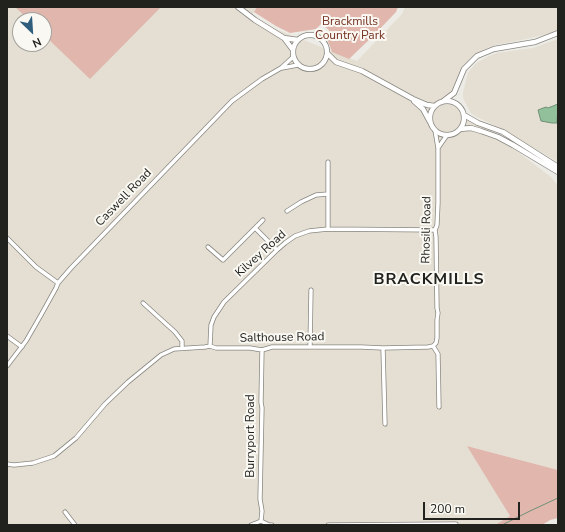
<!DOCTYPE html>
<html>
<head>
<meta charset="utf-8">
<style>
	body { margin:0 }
	#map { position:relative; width:565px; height:532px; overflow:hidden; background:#edebe5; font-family:"Nunito Sans",sans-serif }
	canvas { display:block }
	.frame { position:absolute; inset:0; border:8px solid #21211e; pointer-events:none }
	.north { position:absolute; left:12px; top:12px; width:40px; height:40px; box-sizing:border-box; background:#faf8f2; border:1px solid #a3a29d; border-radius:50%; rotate:155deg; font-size:11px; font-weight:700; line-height:16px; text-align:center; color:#21211e }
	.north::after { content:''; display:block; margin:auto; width:14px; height:18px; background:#2f5f7d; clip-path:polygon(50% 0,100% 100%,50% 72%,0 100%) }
	.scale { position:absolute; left:423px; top:502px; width:97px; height:18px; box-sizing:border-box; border:2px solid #21211e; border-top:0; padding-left:5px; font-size:12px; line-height:14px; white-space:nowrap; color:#21211e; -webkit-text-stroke:3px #faf8f2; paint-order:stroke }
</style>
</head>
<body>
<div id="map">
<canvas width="565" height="532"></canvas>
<div class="frame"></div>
<div class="north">N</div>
<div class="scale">200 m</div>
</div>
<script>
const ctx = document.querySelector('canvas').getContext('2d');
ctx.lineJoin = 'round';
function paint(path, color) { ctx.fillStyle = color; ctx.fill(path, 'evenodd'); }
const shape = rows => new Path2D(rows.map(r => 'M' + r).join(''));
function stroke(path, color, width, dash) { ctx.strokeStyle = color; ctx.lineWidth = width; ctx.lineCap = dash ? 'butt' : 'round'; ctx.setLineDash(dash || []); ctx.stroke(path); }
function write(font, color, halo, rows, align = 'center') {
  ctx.font = font + ' "Nunito Sans",sans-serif'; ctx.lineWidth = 4; ctx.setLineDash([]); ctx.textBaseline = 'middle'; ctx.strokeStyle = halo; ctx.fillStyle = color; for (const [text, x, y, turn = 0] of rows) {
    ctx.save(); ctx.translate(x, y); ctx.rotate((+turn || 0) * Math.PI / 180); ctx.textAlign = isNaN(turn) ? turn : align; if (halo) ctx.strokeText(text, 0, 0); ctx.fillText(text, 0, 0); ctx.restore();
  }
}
const built = shape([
	[7,7,257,7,254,12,250,19,357,61,402,14,405,7,558,7,558,30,548,34,512,42,495,45,487,48,472,57,462,68,451,94,457,106,551,177,558,186,558,470,468,446,510,516,495,525,7,525],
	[20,20,44,20,44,44,20,44],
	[558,39,558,162,504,130,477,117,471,113,467,106,463,98,463,92,468,73,475,64,487,57,497,53,533,48]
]);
const green = shape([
	[15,7,161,7,90,79,44,35,44,20,29,20],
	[257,7,398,7,396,12,373,36,349,59,332,52,328,41,329,30,321,24,316,29,290,33,276,26,254,12],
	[467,446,558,470,558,518,550,520,542,525,495,525,510,516]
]);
const water = shape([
	[558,104,557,123,552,123,541,121,538,110,546,107,548,108,558,104]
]);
const stream = shape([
	[502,525,530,511,558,498]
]);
const minor = shape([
	[282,68,298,65],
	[435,130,438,148,438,203,437,225,435,230,436,237,437,308,438,313,437,320,437,338,436,343,433,346,438,354,439,407],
	[438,148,447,135],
	[328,162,328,229],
	[287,211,301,202,316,195,328,194],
	[255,228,277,250],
	[7,238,36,267,58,283],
	[208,247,223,260,263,220],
	[143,303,175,332,182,341,182,348],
	[7,336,22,347],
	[210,346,211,325,214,317,224,302,277,250,285,243,295,236,309,231,328,229,435,230],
	[310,347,311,290],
	[383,348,385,424],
	[7,366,26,341,41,315,56,288,58,283,71,268,232,101,262,79,281,68,293,57],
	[7,464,14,465,33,463,54,456,76,438,105,404,128,382,161,355,174,349,205,347,210,346,216,348,250,348,262,350,272,347,361,347,383,348,428,347,433,346],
	[65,512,75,525],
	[261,521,262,511,260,499,262,408,261,402,262,350],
	[251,525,261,521,269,525,272,525],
	[328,525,456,524]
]);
const tertiary = shape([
	[238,7,255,20,284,38,293,50],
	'293 52a17 17 0 1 1 34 0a17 17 0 1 1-34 0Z',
	[284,38,298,40],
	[327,53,336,62,362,71,413,99,427,105,435,106],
	[414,101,423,109,430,122],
	'430 118a17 17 0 1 1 34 0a17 17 0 1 1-34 0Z',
	[442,102,454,93,464,69,477,56,494,49,535,42,558,33],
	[464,115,478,123,503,132,558,167],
	[460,129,471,128,481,131,498,137,513,145,558,172]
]);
const parkNames = [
	["Brackmills",350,22],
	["Country Park",350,36]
];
const streetNames = [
	["Caswell Road",124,198,-46],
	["Rhosili Road",427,230,-89],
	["Kilvey Road",261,254,-42],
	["Salthouse Road",282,338,-1],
	["Burryport Road",251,436,-90]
];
const districtNames = [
	["BRACKMILLS",429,280]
];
paint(built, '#e4dfd2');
paint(green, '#e0b6ad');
paint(water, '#92c09b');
stroke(water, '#709076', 1);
stroke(stream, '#709076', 1);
stroke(minor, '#898782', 5);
stroke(tertiary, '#898782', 6);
stroke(minor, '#fff', 3.5);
stroke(tertiary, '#fff', 4.5);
write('12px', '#763122', '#faf8f2', parkNames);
write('12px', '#21211e', '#faf8f2', streetNames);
ctx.letterSpacing = '1px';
write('bold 16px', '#21211e', '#faf8f2', districtNames);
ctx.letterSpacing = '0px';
</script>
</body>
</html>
